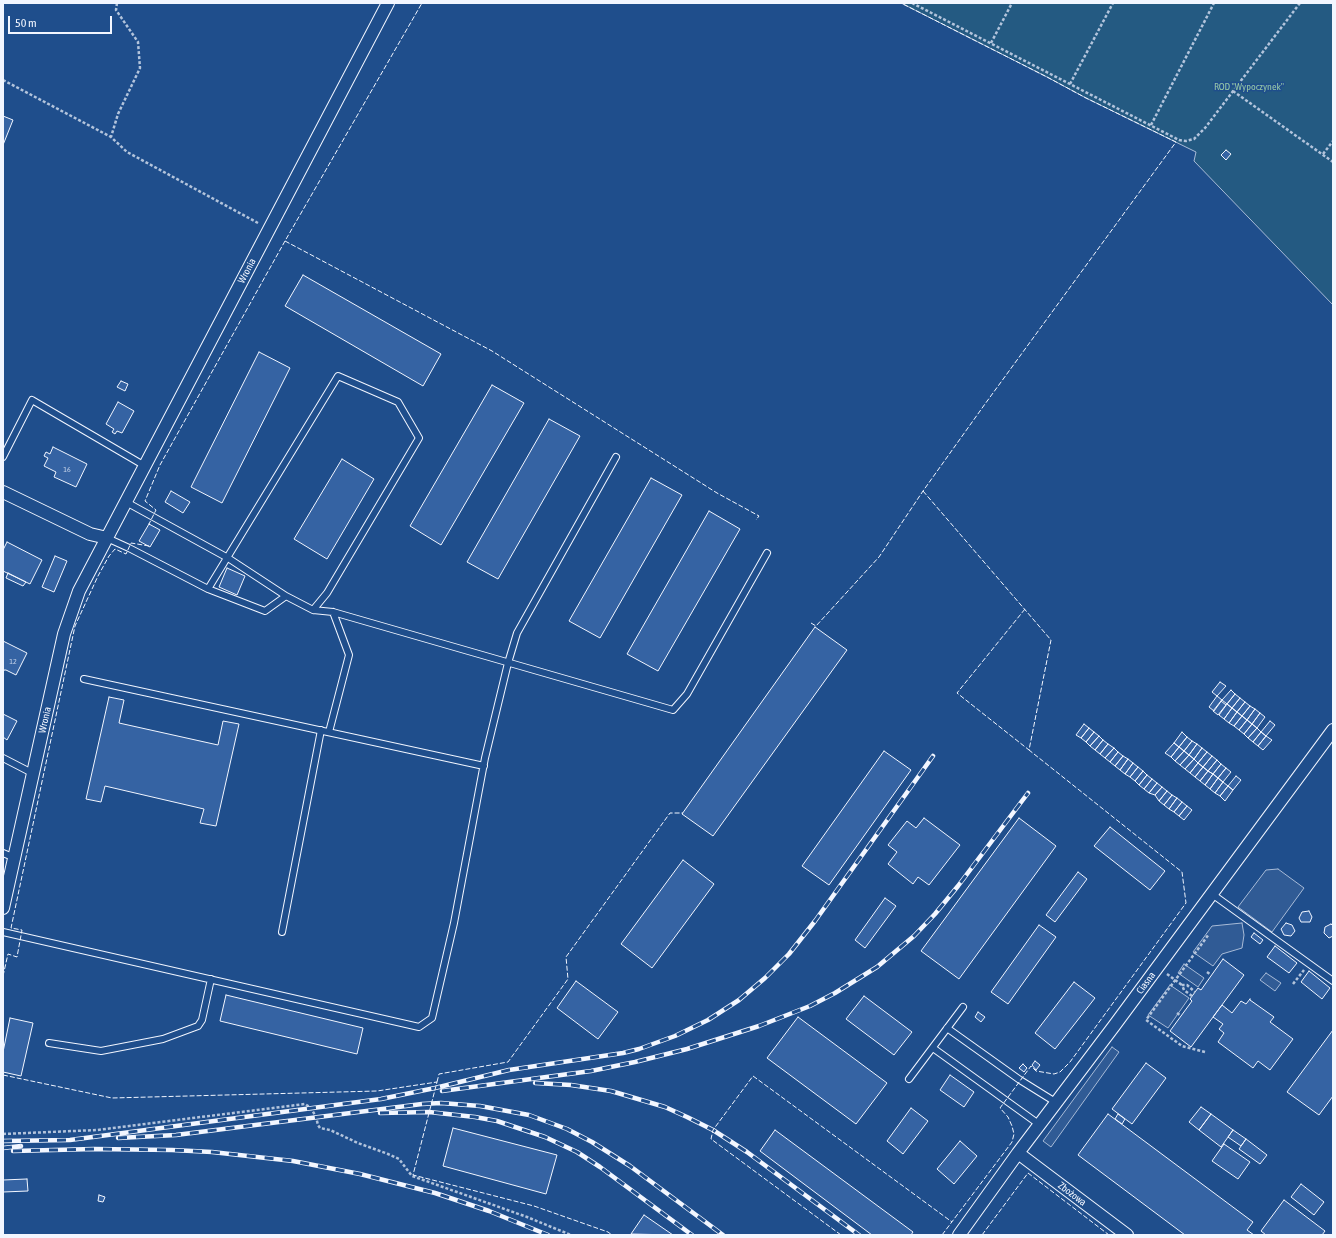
<!DOCTYPE html>
<html>
<head>
<meta charset="utf-8">
<style>
	body { margin:0 }
	#map { position:relative; width:1336px; height:1238px; overflow:hidden; background:#1f4e8c; font-family:"Asap Condensed",sans-serif }
	canvas { display:block }
	.frame { position:absolute; inset:0; border:4px solid #f2f6ff; pointer-events:none }
	.scale { position:absolute; left:8px; top:16px; width:104px; height:18px; box-sizing:border-box; border:2px solid #f2f6ff; border-top:0; padding-left:5px; font-size:12px; line-height:14px; white-space:nowrap; color:#f2f6ff; -webkit-text-stroke:3px #1f4e8c; paint-order:stroke }
</style>
</head>
<body>
<div id="map">
<canvas width="1336" height="1238"></canvas>
<div class="frame"></div>
<div class="scale">50 m</div>
</div>
<script>
const ctx = document.querySelector('canvas').getContext('2d');
ctx.lineJoin = 'round';
function paint(path, color) { ctx.fillStyle = color; ctx.fill(path, 'evenodd'); }
const shape = rows => new Path2D(rows.map(r => 'M' + r).join(''));
function stroke(path, color, width, dash) { ctx.strokeStyle = color; ctx.lineWidth = width; ctx.lineCap = dash ? 'butt' : 'round'; ctx.setLineDash(dash || []); ctx.stroke(path); }
function write(font, color, halo, rows, align = 'center') {
  ctx.font = font + ' "Asap Condensed",sans-serif'; ctx.lineWidth = 3; ctx.setLineDash([]); ctx.textBaseline = 'middle'; ctx.strokeStyle = halo; ctx.fillStyle = color; for (const [text, x, y, turn = 0] of rows) {
    ctx.save(); ctx.translate(x, y); ctx.rotate((+turn || 0) * Math.PI / 180); ctx.textAlign = isNaN(turn) ? turn : align; if (halo) ctx.strokeText(text, 0, 0); ctx.fillText(text, 0, 0); ctx.restore();
  }
}
const green = shape([
	[901,3,1333,3,1333,305,1194,161,1196,152,1086,98,1047,77,901,3]
]);
const parking = shape([
	[1278,869,1304,888,1272,932,1238,907,1266,870,1278,869],
	[1242,923,1244,935,1242,948,1222,954,1213,966,1193,952,1212,926,1242,923],
	[1184,964,1204,978,1198,987,1178,973,1184,964],
	[1266,973,1281,983,1275,991,1260,980,1266,973],
	[1170,985,1189,998,1168,1028,1148,1015,1170,985],
	[1112,1047,1119,1052,1051,1147,1043,1141,1112,1047]
]);
const building = shape([
	[3,116,13,120,3,145,3,116],
	[1226,150,1231,154,1226,160,1221,155,1226,150],
	[303,275,441,354,423,386,285,306,303,275],
	[259,352,290,368,222,503,191,487,259,352],
	[121,381,128,384,125,391,117,387,121,381],
	[492,385,524,403,441,545,410,526,492,385],
	[118,402,134,411,122,433,117,431,115,434,112,432,114,429,106,424,118,402],
	[549,419,580,436,498,579,467,562,549,419],
	[53,447,87,464,76,487,54,477,56,472,44,466,48,458,44,456,46,452,50,454,53,447],
	[342,459,374,479,327,559,294,539,342,459],
	[651,478,682,495,600,638,569,621,651,478],
	[171,491,190,502,183,513,165,502,171,491],
	[709,511,740,529,658,671,627,654,709,511],
	[149,524,160,530,150,547,139,541,149,524],
	[7,542,42,560,30,584,3,571,3,550,7,542],
	[55,556,67,561,54,592,42,587,55,556],
	[227,568,245,576,237,595,219,587,227,568],
	[8,573,26,582,23,586,6,578,8,573],
	[815,627,847,650,713,836,682,814,815,627],
	[3,641,27,653,16,675,6,670,4,670,3,672,3,641],
	[1220,682,1226,686,1217,696,1212,692,1220,682],
	[1231,690,1235,694,1227,704,1222,700,1231,690],
	[1235,694,1240,698,1232,708,1227,704,1235,694],
	[1217,696,1222,700,1214,711,1209,707,1217,696],
	[109,697,124,700,119,723,218,745,223,721,239,724,216,826,200,823,204,809,105,786,101,802,86,799,109,697],
	[1240,698,1245,702,1237,712,1232,708,1240,698],
	[1221,701,1226,705,1218,715,1213,711,1221,701],
	[1245,702,1250,706,1242,716,1237,712,1245,702],
	[1227,704,1232,708,1224,719,1219,715,1227,704],
	[1250,706,1255,709,1247,720,1242,716,1250,706],
	[1232,708,1237,712,1229,723,1224,719,1232,708],
	[1255,709,1260,713,1252,724,1247,720,1255,709],
	[1237,712,1242,716,1234,726,1229,723,1237,712],
	[1260,713,1265,717,1257,728,1252,724,1260,713],
	[3,714,17,721,7,740,3,737,3,714],
	[1242,716,1247,720,1239,730,1234,726,1242,716],
	[1247,720,1252,724,1244,734,1239,730,1247,720],
	[1270,721,1275,725,1266,736,1261,732,1270,721],
	[1084,724,1089,728,1081,738,1076,735,1084,724],
	[1252,724,1257,728,1248,738,1244,734,1252,724],
	[1089,728,1094,732,1086,742,1081,738,1089,728],
	[1257,728,1261,732,1253,742,1248,738,1257,728],
	[1094,732,1099,736,1090,746,1086,742,1094,732],
	[1182,732,1187,737,1179,747,1174,743,1182,732],
	[1261,732,1266,736,1258,746,1253,742,1261,732],
	[1099,736,1103,740,1095,750,1090,746,1099,736],
	[1266,736,1272,740,1263,750,1258,746,1266,736],
	[1187,737,1192,741,1184,751,1179,747,1187,737],
	[1103,740,1108,744,1100,754,1095,750,1103,740],
	[1192,741,1197,744,1189,755,1184,751,1192,741],
	[1174,743,1179,747,1171,757,1165,753,1174,743],
	[1108,744,1114,748,1105,758,1100,754,1108,744],
	[1197,744,1202,748,1194,759,1189,755,1197,744],
	[1179,747,1184,751,1175,761,1171,757,1179,747],
	[1114,748,1118,752,1110,762,1105,758,1114,748],
	[1202,748,1207,752,1198,763,1194,759,1202,748],
	[884,751,911,770,829,885,802,866,884,751],
	[1184,751,1189,755,1180,765,1175,761,1184,751],
	[1118,752,1123,756,1115,766,1110,762,1118,752],
	[1207,752,1212,756,1203,767,1198,763,1207,752],
	[1189,755,1194,759,1185,769,1180,765,1189,755],
	[1123,756,1128,759,1120,770,1115,766,1123,756],
	[1212,756,1217,760,1208,771,1203,767,1212,756],
	[1128,759,1133,763,1125,774,1120,770,1128,759],
	[1194,759,1198,763,1190,773,1185,769,1194,759],
	[1217,760,1221,764,1213,774,1208,771,1217,760],
	[1133,763,1138,767,1130,777,1125,774,1133,763],
	[1198,763,1203,767,1195,777,1190,773,1198,763],
	[1221,764,1226,768,1218,778,1213,774,1221,764],
	[1138,767,1143,771,1135,781,1130,777,1138,767],
	[1203,767,1208,771,1200,781,1195,777,1203,767],
	[1226,768,1231,772,1223,782,1218,778,1226,768],
	[1143,771,1147,775,1139,785,1135,781,1143,771],
	[1208,771,1213,774,1205,785,1200,781,1208,771],
	[1213,774,1218,778,1210,789,1205,785,1213,774],
	[1147,775,1152,779,1144,789,1139,785,1147,775],
	[1236,776,1241,780,1233,790,1228,786,1236,776],
	[1218,778,1223,782,1215,793,1210,789,1218,778],
	[1152,779,1157,783,1149,793,1144,789,1152,779],
	[1223,782,1228,786,1220,796,1215,793,1223,782],
	[1157,783,1162,787,1155,795,1149,793,1157,783],
	[1228,786,1233,790,1225,801,1220,796,1228,786],
	[1162,787,1167,791,1159,801,1155,795,1162,787],
	[1167,791,1172,795,1164,805,1159,801,1167,791],
	[1172,795,1177,798,1169,809,1164,805,1172,795],
	[1177,798,1182,802,1174,812,1169,809,1177,798],
	[1182,802,1187,806,1179,816,1174,812,1182,802],
	[1187,806,1192,810,1184,820,1179,816,1187,806],
	[924,818,960,845,929,885,918,877,913,884,888,864,897,852,888,845,907,821,916,828,924,818],
	[1019,818,1056,846,959,979,921,951,1019,818],
	[1110,827,1165,871,1150,890,1094,846,1110,827],
	[683,860,714,884,652,968,621,944,683,860],
	[1078,872,1087,879,1055,922,1046,915,1078,872],
	[885,898,896,906,865,948,855,940,885,898],
	[1309,911,1312,917,1310,922,1301,922,1299,918,1302,912,1309,911],
	[1286,923,1292,925,1295,931,1291,936,1284,935,1281,929,1286,923],
	[1331,924,1333,926,1333,936,1329,938,1324,933,1325,927,1331,924],
	[1039,925,1056,937,1008,1004,991,992,1039,925],
	[1254,933,1263,940,1260,944,1251,937,1254,933],
	[1275,946,1297,963,1289,973,1267,957,1275,946],
	[1223,959,1244,975,1191,1047,1170,1031,1192,1001,1190,999,1198,988,1201,990,1223,959],
	[1309,971,1330,988,1322,999,1301,982,1309,971],
	[576,981,618,1012,598,1039,557,1008,576,981],
	[1074,982,1095,998,1055,1049,1035,1033,1074,982],
	[226,995,363,1028,357,1054,220,1021,226,995],
	[864,996,912,1032,894,1055,846,1019,864,996],
	[1250,999,1250,1000,1274,1017,1270,1022,1293,1039,1270,1070,1258,1061,1253,1068,1218,1042,1224,1033,1219,1029,1223,1024,1213,1017,1222,1005,1232,1013,1241,1001,1246,1004,1250,999],
	[978,1012,985,1017,981,1022,975,1017,978,1012],
	[798,1017,887,1083,856,1124,767,1058,798,1017],
	[10,1018,33,1023,21,1076,3,1072,3,1052,10,1018],
	[1333,1030,1333,1096,1319,1115,1287,1092,1333,1030],
	[1035,1061,1040,1065,1036,1070,1032,1065,1035,1061],
	[1146,1063,1166,1078,1132,1124,1112,1109,1146,1063],
	[1023,1064,1027,1068,1024,1072,1019,1068,1023,1064],
	[950,1075,974,1092,964,1107,940,1090,950,1075],
	[1201,1107,1211,1114,1199,1130,1189,1122,1201,1107],
	[911,1108,928,1121,903,1154,887,1141,911,1108],
	[1108,1114,1253,1222,1247,1230,1254,1235,1185,1235,1078,1155,1108,1114],
	[1118,1114,1125,1119,1122,1124,1115,1119,1118,1114],
	[1211,1114,1233,1130,1221,1147,1199,1130,1211,1114],
	[453,1128,557,1155,546,1194,443,1166,453,1128],
	[775,1130,913,1232,911,1235,872,1235,760,1151,775,1130],
	[1233,1130,1246,1139,1241,1146,1228,1137,1233,1130],
	[1246,1139,1267,1155,1260,1164,1239,1149,1246,1139],
	[960,1141,977,1156,954,1184,937,1169,960,1141],
	[1224,1144,1250,1162,1238,1179,1212,1161,1224,1144],
	[27,1179,28,1191,3,1192,3,1180,27,1179],
	[1301,1184,1324,1202,1314,1215,1291,1197,1301,1184],
	[99,1195,105,1197,103,1202,98,1201,99,1195],
	[1284,1200,1325,1231,1322,1235,1266,1235,1261,1231,1284,1200],
	[644,1215,673,1235,631,1234,644,1215]
]);
const path = shape([
	[117,3,116,10,138,42,140,68,118,114,111,137,127,152,258,223],
	[912,3,1179,140,1186,141,1194,139,1205,128,1300,3],
	[991,43,1012,3],
	[3,80,111,137],
	[1070,84,1113,3],
	[1233,91,1333,162],
	[1151,125,1214,3],
	[1323,154,1333,141],
	[1207,972,1211,975],
	[1167,974,1182,985],
	[1293,984,1304,970],
	[1192,996,1184,990,1182,985,1187,985,1195,992],
	[1177,1013,1181,1016],
	[1205,1052,1182,1046,1146,1020,1209,934],
	[3,1134,97,1130,305,1104,311,1108,316,1117,318,1125,320,1128,330,1130,358,1143,388,1154,399,1159,412,1176,527,1217,571,1235]
]);
const lane = shape([
	[3,457,32,400,145,466],
	[126,502,228,558,286,596],
	[107,538,129,548,208,589,265,611,286,596,313,610,333,612,673,710,687,694,767,553],
	[208,589,338,376,398,402,419,438,327,593,313,610],
	[84,679,484,766],
	[329,732,349,655,333,612],
	[3,758,34,774],
	[3,853,15,858],
	[1212,894,1333,981],
	[3,932,419,1027,432,1018,454,923,485,758,508,663,517,633,616,457],
	[282,932,321,730],
	[947,1028,1020,1080,1057,1103],
	[49,1043,101,1051,163,1039,198,1026,202,1020,211,979],
	[933,1048,1040,1125],
	[909,1079,963,1007]
]);
const street = shape([
	[3,492,90,534,107,538],
	[3,908,64,634,79,591,388,3],
	[1018,1153,1127,1235],
	[959,1235,1018,1153,1114,1026,1333,730]
]);
const rail = shape([
	[535,1083,571,1085,611,1091,665,1107,687,1117,713,1130,747,1152,859,1235],
	[442,1091,591,1071,635,1062,687,1049,759,1026,810,1006,835,993,877,967,914,936,935,914,958,886,1028,793],
	[380,1113,429,1112,475,1117,497,1121,545,1137,577,1152,600,1167,692,1235],
	[118,1138,176,1135,422,1104,441,1103,480,1106,529,1115,567,1129,592,1142,630,1166,723,1235],
	[3,1141,70,1140,381,1099,435,1088,509,1070,623,1053,639,1049,675,1036,708,1020,739,1000,765,978,789,954,815,921,933,756],
	[3,1148,21,1146],
	[13,1151,94,1149,172,1150,212,1152,293,1161,360,1174,435,1193,489,1211,548,1235]
]);
const fence = shape([
	[285,241,492,351,717,493,759,516,756,520],
	[923,491,1051,640,1029,750,1182,872,1186,903,1070,1062,1060,1072,1054,1074,1036,1071,1031,1066,1000,1108,1008,1117,1012,1126,1014,1134,1012,1142,942,1235],
	[150,525,149,524,156,510,145,501,160,465,285,241,422,3],
	[1025,609,957,693,1029,750],
	[811,623,816,626,879,557,923,491,985,404,1176,142,1086,98,1047,77,901,3],
	[3,976,8,954,17,957,22,930,11,928,75,626,98,576,109,556,115,549,126,554,131,543,149,546],
	[3,1075,112,1098,377,1091,437,1082,413,1175,534,1206,608,1232,612,1235],
	[437,1082,439,1074,508,1062,568,979,566,957,670,813,683,813],
	[841,1235,711,1139,713,1130,753,1076,952,1222],
	[982,1235,1028,1173,1109,1235]
]);
const numberNames = [
	["16",67,469],
	["12",13,661]
];
const parkNames = [
	["ROD \"Wypoczynek\"",1249,87]
];
const streetNames = [
	["Wronia",247,271,-62],
	["Wronia",45,720,-78],
	["Ciasna",1146,983,-54],
	["Zbożowa",1072,1194,37]
];
paint(green, '#245a82');
stroke(green, '#a8bbd7', 1);
paint(parking, '#305b95');
stroke(parking, '#a8bbd7', 1);
paint(building, '#3563a3');
stroke(building, '#f2f6ff', 1);
stroke(lane, '#f2f6ff', 8);
stroke(street, '#f2f6ff', 14);
stroke(path, '#b3c4dc', 2.5, [3, 2]);
stroke(lane, '#1f4e8c', 6);
stroke(street, '#1f4e8c', 12);
stroke(rail, '#f2f6ff', 4.5);
stroke(rail, '#1f4e8c', 3, [9]);
stroke(fence, '#f2f6ff', 1, [5, 2]);
write('8px', '#c3d1e8', null, numberNames);
write('10px', '#97c8a6', '#1f4e8c', parkNames);
write('10px', '#f2f6ff', '#1f4e8c', streetNames);
</script>
</body>
</html>
